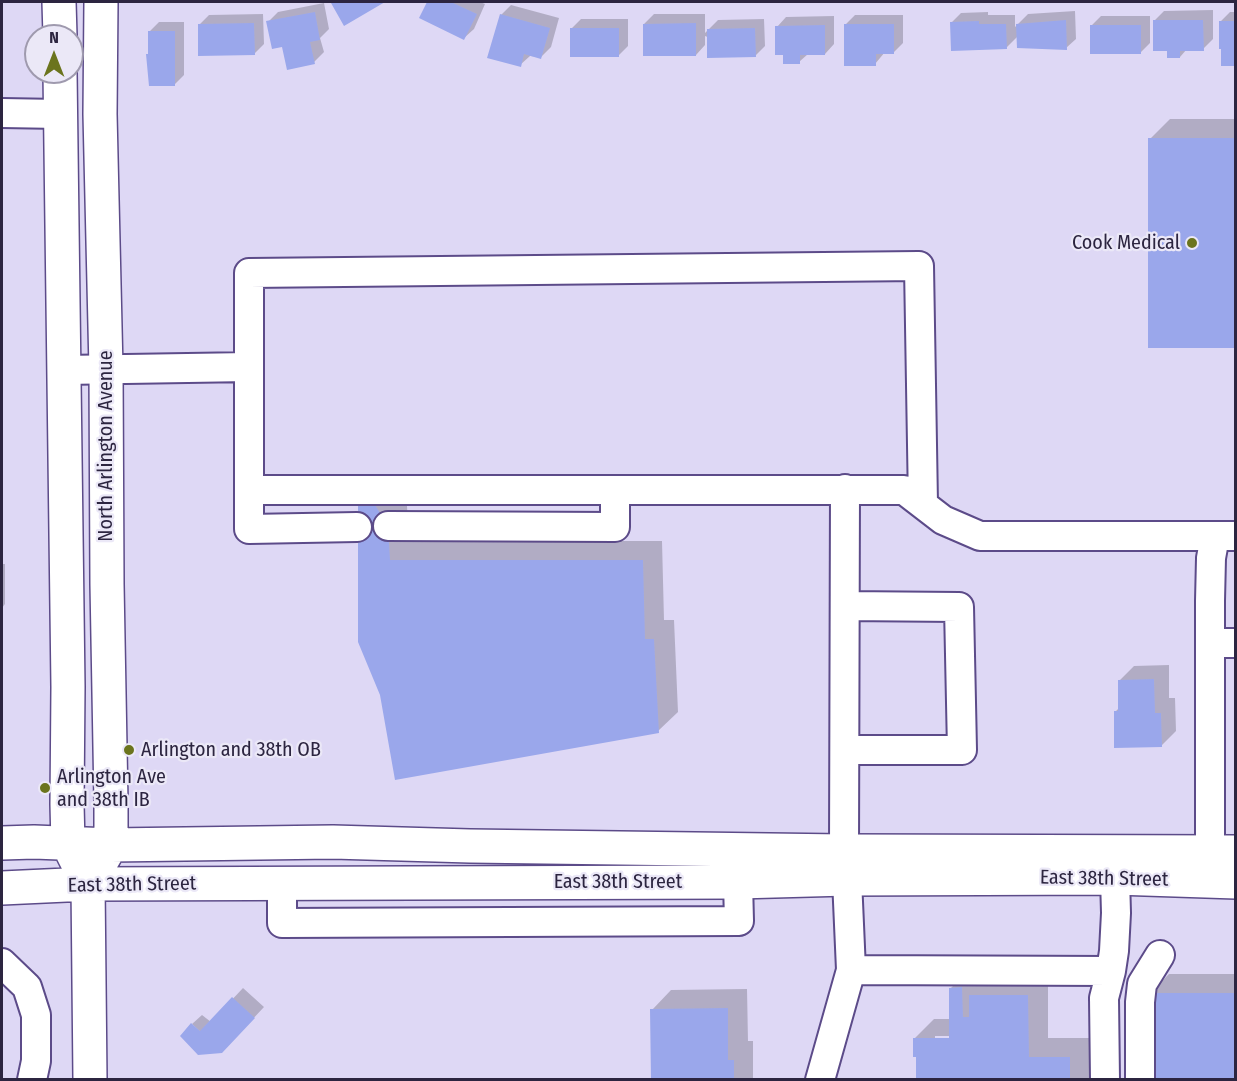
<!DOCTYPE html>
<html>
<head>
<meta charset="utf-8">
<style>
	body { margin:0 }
	#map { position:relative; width:1237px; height:1081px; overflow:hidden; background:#ded8f5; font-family:"Fira Sans Condensed",sans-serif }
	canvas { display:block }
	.frame { position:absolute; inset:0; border:3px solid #2c2540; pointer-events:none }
	.north { position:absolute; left:24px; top:24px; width:60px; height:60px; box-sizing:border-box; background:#ebe8f7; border:2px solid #9f9aae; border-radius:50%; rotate:0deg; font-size:16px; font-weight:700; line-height:24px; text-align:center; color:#2c2540 }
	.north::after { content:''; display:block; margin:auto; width:21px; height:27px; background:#6b741d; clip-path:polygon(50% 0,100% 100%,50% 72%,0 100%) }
</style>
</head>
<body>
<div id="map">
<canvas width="1237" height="1081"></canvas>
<div class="frame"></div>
<div class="north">N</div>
</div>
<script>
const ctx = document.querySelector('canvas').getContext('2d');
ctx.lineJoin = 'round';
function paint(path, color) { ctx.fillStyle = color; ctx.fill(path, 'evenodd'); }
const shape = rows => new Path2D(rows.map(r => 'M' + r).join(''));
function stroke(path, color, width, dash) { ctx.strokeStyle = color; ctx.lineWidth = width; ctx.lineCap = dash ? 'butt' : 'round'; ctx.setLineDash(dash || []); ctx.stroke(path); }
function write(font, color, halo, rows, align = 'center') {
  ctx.font = font + ' "Fira Sans Condensed",sans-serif'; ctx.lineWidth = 4.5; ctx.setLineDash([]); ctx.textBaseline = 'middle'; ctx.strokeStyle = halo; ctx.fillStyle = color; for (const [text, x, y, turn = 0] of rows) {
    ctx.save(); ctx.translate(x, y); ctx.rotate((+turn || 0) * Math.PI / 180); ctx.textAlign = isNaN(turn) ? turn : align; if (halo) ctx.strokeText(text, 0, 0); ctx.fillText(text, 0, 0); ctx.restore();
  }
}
const shadow = shape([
	[334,2,382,2,345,23,333,3],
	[429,2,480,2,485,4,474,29,464,38,421,18],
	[324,3,329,29,320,38,324,52,314,62,283,45,268,22,278,12],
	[511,5,559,18,551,47,541,57,530,56,520,65,501,15],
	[1213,10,1213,39,1203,49,1187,49,1180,57,1154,21,1164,11],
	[1075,11,1076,39,1066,48,1018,36,1006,48,952,22,961,13,988,12,988,15,1015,15,1015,27,1028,14],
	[1230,12,1236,12,1236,65,1220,22],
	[263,14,264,44,254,54,199,25,209,15],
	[654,14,705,14,705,33,718,20,764,19,765,46,755,56,705,36,705,45,696,55,644,24],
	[855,15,903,15,903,43,894,52,885,52,875,64,845,25],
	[834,16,834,44,825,54,808,54,799,62,784,53,777,27,786,17],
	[1101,16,1150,16,1150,43,1140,53,1092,25],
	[581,19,628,19,628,46,619,55,571,29],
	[159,22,184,22,184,75,174,85,150,53,149,32],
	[1170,119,1236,119,1236,347,1150,139],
	[392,481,407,506,409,541,662,541,664,620,674,620,678,712,658,731,396,778,359,499],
	[2,564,5,564,5,604,2,608],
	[1169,665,1169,698,1175,698,1176,731,1161,746,1115,712,1120,707,1119,681,1134,666],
	[970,969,1048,976,1048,1038,1089,1038,1089,1080,918,1080,918,1056,914,1039,934,1019,951,1019,951,988],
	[935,1036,957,1036,957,1039,935,1039],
	[1169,974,1236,974,1236,1080,1150,1080,1149,994],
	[243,988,264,1007,222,1052,192,1024,202,1015,211,1022],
	[747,989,748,1041,753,1041,753,1080,652,1080,652,1010,671,990]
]);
const building = shape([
	[333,2,385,2,344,26,331,3],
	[427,2,451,2,477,14,464,40,419,18],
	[315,12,320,40,310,42,315,64,287,70,282,47,272,49,266,21],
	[500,14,550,28,541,59,524,54,521,67,487,58],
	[1066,20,1067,50,1017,48,1016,24],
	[1153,20,1203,20,1204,51,1180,51,1180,58,1167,58,1167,51,1153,51],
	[979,21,979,24,1006,24,1007,49,951,51,950,22],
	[1219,21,1236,21,1236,66,1221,66,1221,49,1219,49],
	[254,23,255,55,198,56,198,24],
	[696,23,696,56,643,56,643,24],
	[844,24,894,24,894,54,876,54,876,66,844,66],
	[825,25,825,55,800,55,800,64,783,64,783,55,775,55,775,26],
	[1090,25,1141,25,1141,54,1090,54],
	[570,28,619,28,619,57,570,57],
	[755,28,756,57,707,58,707,29],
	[148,31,175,31,175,86,149,86,146,54,148,54],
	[1148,138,1236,138,1236,348,1148,348],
	[358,498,372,500,388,526,390,560,643,560,645,639,654,639,659,733,395,780,380,695,358,642],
	[1154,679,1155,713,1161,713,1162,747,1114,748,1114,711,1118,711,1118,680],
	[962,987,963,1017,969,1017,969,995,1028,995,1029,1057,1070,1057,1070,1080,916,1080,916,1057,913,1057,913,1038,949,1038,949,988],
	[1148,993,1234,993,1235,1080,1149,1080],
	[232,997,255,1018,222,1053,198,1055,180,1036,191,1023,200,1031],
	[728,1008,728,1060,734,1060,734,1080,651,1080,650,1009]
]);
const minor = shape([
	[2,113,60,114],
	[249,367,249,273,919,266,923,504],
	[64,370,249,367,249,490,904,490,943,520,980,536,1236,536],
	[249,490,249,529,357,527],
	[388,526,615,527,615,490],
	[845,606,959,607,962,750,845,750],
	[1211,643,1236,643],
	[844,851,845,489],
	[1210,852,1210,601,1211,558,1215,536],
	[847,879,851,970,1111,971,1114,951,1116,913,1115,878],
	[282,883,282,923,739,921,738,882],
	[2,963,27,987,36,1015,36,1061,32,1080],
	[820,1080,851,970],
	[1105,1080,1104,998,1111,971],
	[1140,1080,1140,1002,1142,984,1160,955]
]);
const major = shape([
	[59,2,60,36],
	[60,72,68,687,67,804,68,844,88,884,90,1080],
	[2,843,34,842,111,845,333,842,470,846,844,851,1236,852],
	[100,864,111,845,111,802,107,584,106,369,100,114,101,2],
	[2,888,88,884,738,882,847,879,1115,878,1236,882]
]);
const markers = [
	[1192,243,6,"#6b741d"],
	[129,750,6,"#6b741d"],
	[45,788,6,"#6b741d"]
];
const poiNames = [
	["Cook Medical",1180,243,"right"],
	["Arlington and 38th OB",141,750],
	["Arlington Ave",57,777],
	["and 38th IB",57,800]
];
const streetNames = [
	["North Arlington Avenue",106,446,-90],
	["East 38th Street",1104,879,1],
	["East 38th Street",618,882],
	["East 38th Street",132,885,-1]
];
paint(shadow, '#0003');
paint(building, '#9aa7eb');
stroke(minor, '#5c4b89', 32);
stroke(major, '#5c4b89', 36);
stroke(minor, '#fff', 28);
stroke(major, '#fff', 33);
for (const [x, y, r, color] of markers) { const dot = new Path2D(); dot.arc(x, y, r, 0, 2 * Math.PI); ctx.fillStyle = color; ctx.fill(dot); stroke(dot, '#ebe8f7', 2); }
write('20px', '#2c2540', '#ebe8f7', poiNames, 'left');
write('20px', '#2c2540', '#ebe8f7', streetNames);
</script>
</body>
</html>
